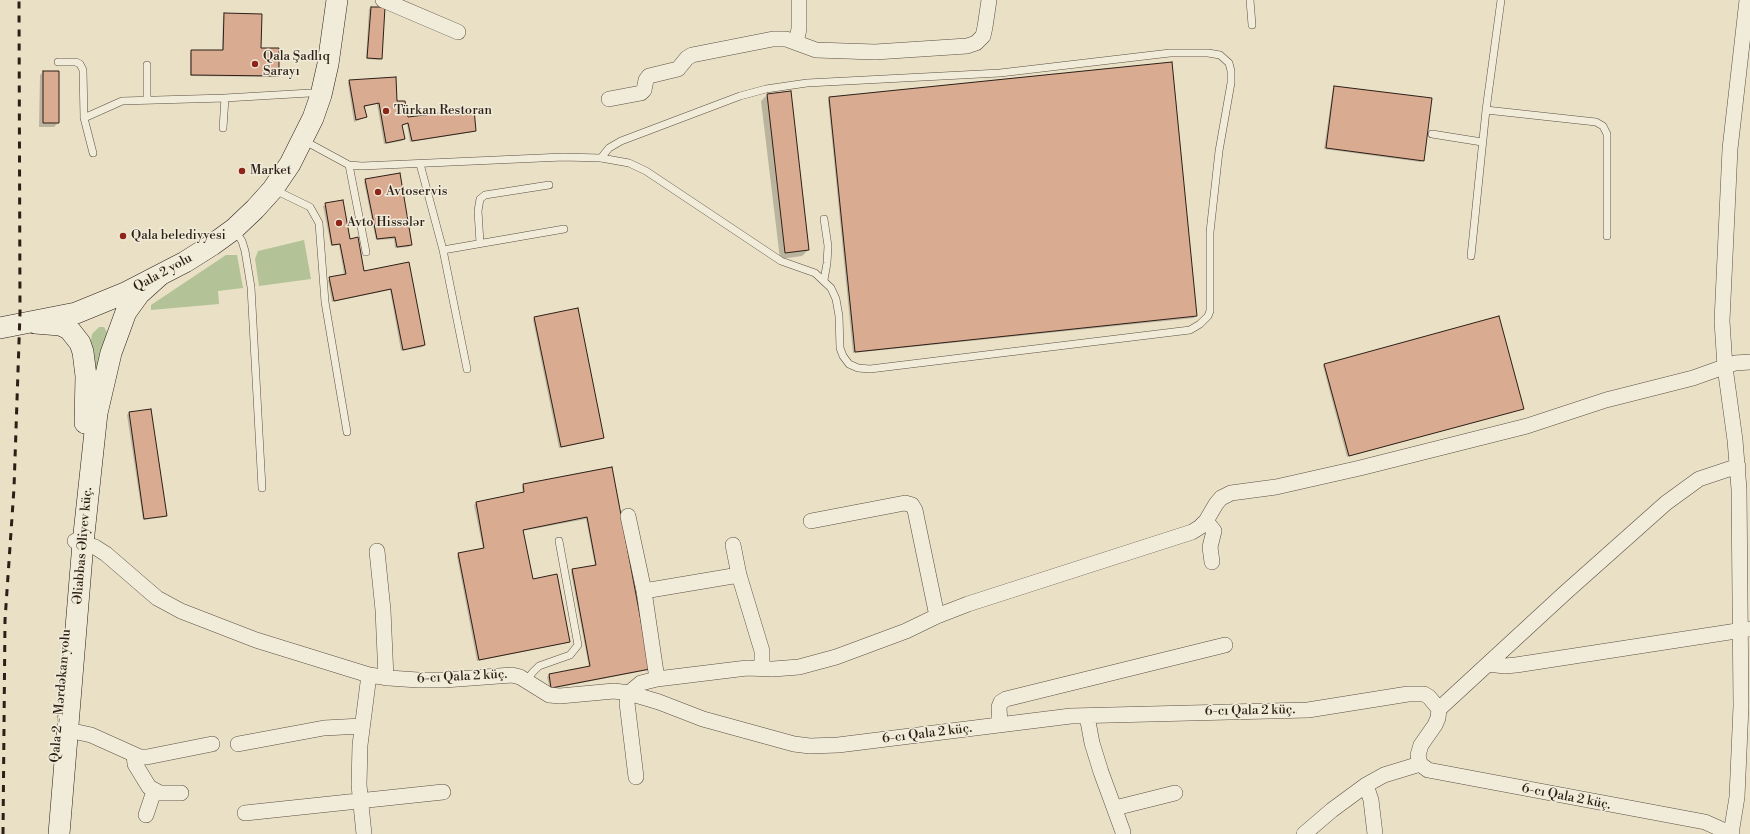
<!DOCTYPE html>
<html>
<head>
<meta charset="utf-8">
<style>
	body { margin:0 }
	canvas { display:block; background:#e9e0c5 }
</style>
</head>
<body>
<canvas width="1750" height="834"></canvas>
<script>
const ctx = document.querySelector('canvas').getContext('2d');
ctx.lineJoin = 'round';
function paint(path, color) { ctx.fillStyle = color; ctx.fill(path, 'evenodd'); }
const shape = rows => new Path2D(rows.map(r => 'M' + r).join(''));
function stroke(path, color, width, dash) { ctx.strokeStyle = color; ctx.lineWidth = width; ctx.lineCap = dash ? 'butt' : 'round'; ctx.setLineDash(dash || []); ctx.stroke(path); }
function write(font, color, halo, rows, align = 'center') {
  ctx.font = font + ' "Libre Bodoni",serif'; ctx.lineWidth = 3; ctx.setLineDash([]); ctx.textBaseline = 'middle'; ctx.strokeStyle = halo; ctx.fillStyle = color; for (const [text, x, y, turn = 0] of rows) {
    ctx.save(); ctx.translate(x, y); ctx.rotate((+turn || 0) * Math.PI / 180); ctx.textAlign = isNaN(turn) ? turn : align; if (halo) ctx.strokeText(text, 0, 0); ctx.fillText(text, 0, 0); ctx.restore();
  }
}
const green = shape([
	[304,240,311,279,259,286,255,259,258,251],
	[226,255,237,255,243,288,218,291,219,304,151,310,151,305],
	[99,327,104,327,108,334,92,412,91,340,92,334]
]);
const shadow = shape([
	[371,8,381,59,379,60,366,59,369,9],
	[224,14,260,49,278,76,276,77,190,76,190,53,192,51,222,51,223,16],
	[43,72,58,123,54,127,39,127,40,75],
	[349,81,396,102,407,118,475,130,473,132,410,142,407,124,401,126,404,139,402,141,384,144,377,104,364,107,366,117,354,122,348,83],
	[1334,87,1423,160,1421,162,1324,149,1333,88],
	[767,95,808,250,802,256,780,259,761,101],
	[830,98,1196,316,1194,318,853,353,828,99],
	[365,180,410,245,409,247,395,248,394,239,376,240,364,182],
	[342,201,349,240,364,272,409,264,424,345,423,347,401,351,390,290,332,302,328,280,344,275,339,245,331,246,323,206],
	[535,318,603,437,601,439,559,448,533,320],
	[1324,364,1523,409,1347,457,1323,366],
	[150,410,166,515,164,517,143,520,127,415,129,413],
	[611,468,649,668,648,670,550,689,547,677,549,675,589,667,571,572,572,570,595,566,586,519,522,531,532,580,569,641,567,643,477,661,457,556,459,554,483,549,474,505,476,503,523,494,522,487,523,485]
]);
const building = shape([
	[371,7,385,7,382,59,367,58,371,7],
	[224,13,262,14,261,48,279,48,279,76,191,75,191,50,223,50,224,13],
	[1172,62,1197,316,855,352,829,97,1172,62],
	[43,71,59,71,59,123,43,123,43,71],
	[396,77,397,101,405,101,408,117,474,109,476,131,412,141,408,123,402,125,405,139,386,143,379,103,364,106,367,117,356,120,349,80,396,77],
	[1334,86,1432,98,1424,161,1326,148,1334,86],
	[791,91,809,250,785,253,767,94,791,91],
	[400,173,412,245,397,247,395,237,377,239,365,179,400,173],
	[343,200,350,239,358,237,364,271,409,262,425,345,403,350,391,289,334,301,329,277,346,274,340,244,332,245,325,203,343,200],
	[578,308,604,438,561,447,534,317,578,308],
	[1499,316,1524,409,1349,456,1324,364,1499,316],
	[151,409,167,516,144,519,129,412,151,409],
	[612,467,650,669,551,688,549,674,590,666,572,569,596,565,587,517,523,530,533,579,557,574,570,642,479,660,458,553,484,548,476,502,524,492,523,484,612,467]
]);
const lane = shape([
	[1250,0,1252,25],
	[58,62,76,62,80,64,83,70,84,118,93,153],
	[147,100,147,65],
	[1486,110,1596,122,1603,126,1607,134,1607,236],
	[84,118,122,101,225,98,310,93],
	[223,128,225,98],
	[1432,134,1482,142],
	[303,140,349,165,362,166,563,157,601,158,629,163,646,171,781,261,815,273,831,288,836,299,839,316,840,348,843,356,849,364,858,368,870,369,1190,330,1200,324,1208,316,1210,311,1210,232,1219,151,1231,83,1231,71,1229,63,1220,55,1208,53,1170,53,1000,73,807,83,766,89,740,96,621,141,609,148,601,158],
	[420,164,443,250,564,229],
	[349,165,366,252],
	[275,190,310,207,319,223,325,302,347,432],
	[235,231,242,241,245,251,251,287,262,488],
	[480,243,478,211,480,199,485,195,549,185],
	[443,250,467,369],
	[1471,256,1486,110,1501,0],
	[824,280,827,263,828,246,824,219],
	[526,681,533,672,539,666,570,655,578,645,559,541]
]);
const street = shape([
	[383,0,458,32],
	[796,42,799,29,799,0],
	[609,99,641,93,644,90,646,80,649,76,678,69,687,58,692,55,773,39,786,39,816,50,875,52,967,46,976,43,983,36,985,27,989,0],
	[628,516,644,591,657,679],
	[811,521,905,503,912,505,915,510,937,616],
	[1206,521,1214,531,1210,547,1212,562],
	[75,541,95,547,106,554,157,598,181,611,256,640,369,675,389,678,418,680,444,680,512,675,520,677,549,695,560,696,614,691,629,693,659,702,703,719,794,744,810,746,838,745,1071,716,1308,710,1408,694,1424,694,1429,697,1439,709,1438,718,1435,725,1421,745,1418,755,1420,764,1428,770,1705,822,1732,834],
	[733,545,739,575,762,651,762,669],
	[377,551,383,610,386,678],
	[644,591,739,575],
	[1488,664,1505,666,1516,665,1750,629],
	[1439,709,1566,592,1666,503,1699,479,1738,466],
	[1087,716,1092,743,1101,772,1123,832],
	[1000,725,999,707,1001,702,1006,699,1225,645],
	[68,730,91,735,140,757,147,757,212,744],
	[238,744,324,728,362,726],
	[134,755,135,764,149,787,160,793,181,793],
	[636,777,627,703,629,693,641,683,657,679,747,668,773,669,799,667,836,657,906,631,937,616,968,604,1192,532,1200,527,1206,521,1216,504,1221,498,1231,493,1276,487,1360,468,1527,426,1606,400,1693,378,1735,363,1750,362],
	[1366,785,1371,800,1375,834],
	[1115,808,1175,793],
	[245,813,443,792],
	[146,815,154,791],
	[364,834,359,785,360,745,369,675],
	[1304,834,1332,810,1366,785,1384,775,1420,764],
	[1731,834,1737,797,1741,706,1739,489,1735,440,1725,367,1722,321,1730,149,1747,0]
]);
const secondary = shape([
	[35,323,60,325,69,329,80,343,83,352,86,376,85,423],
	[0,328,76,313,125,293,185,262,212,245,234,229,255,209,273,189,290,164,313,118,321,95,328,64,337,0],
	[59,834,83,543,97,413,111,353,126,312,139,294,159,276]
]);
const rail = shape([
	[3,834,5,620,14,488,20,313,19,0]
]);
const markers = [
	[255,64,4,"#8f2418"],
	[386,111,4,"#8f2418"],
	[242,171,4,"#8f2418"],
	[378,192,4,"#8f2418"],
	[339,223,4,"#8f2418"],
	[123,236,4,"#8f2418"]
];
const poiNames = [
	["Qala Şadlıq",263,57],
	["Sarayı",263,72],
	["Türkan Restoran",394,111],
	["Market",250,171],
	["Avtoservis",386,192],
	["Avto Hissələr",347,223],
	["Qala belediyyesi",131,236]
];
const streetNames = [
	["Qala 2 yolu",163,273,-29],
	["Əliabbas Əliyev küç.",83,546,-85],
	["6-cı Qala 2 küç.",462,677,-3],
	["Qala 2 - Mərdəkan yolu",61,696,-85],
	["6-cı Qala 2 küç.",1250,711,-1],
	["6-cı Qala 2 küç.",927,734,-7],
	["6-cı Qala 2 küç.",1566,797,11]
];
paint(green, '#b3c397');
paint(shadow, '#0003');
paint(building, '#d9ab91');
stroke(building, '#2d1f17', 1);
stroke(lane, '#5c4f42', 8);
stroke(street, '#5c4f42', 16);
stroke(secondary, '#2d1f17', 22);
stroke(lane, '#f1ebd9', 7);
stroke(street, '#f1ebd9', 15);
stroke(secondary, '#f1ebd9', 21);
stroke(rail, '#2d1f17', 3, [7, 7]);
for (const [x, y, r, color] of markers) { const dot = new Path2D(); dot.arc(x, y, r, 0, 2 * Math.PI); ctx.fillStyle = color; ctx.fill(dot); stroke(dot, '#f1ebd9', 1.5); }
write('13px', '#2d1f17', '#f1ebd9', poiNames, 'left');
write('13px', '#2d1f17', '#f1ebd9', streetNames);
</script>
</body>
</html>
